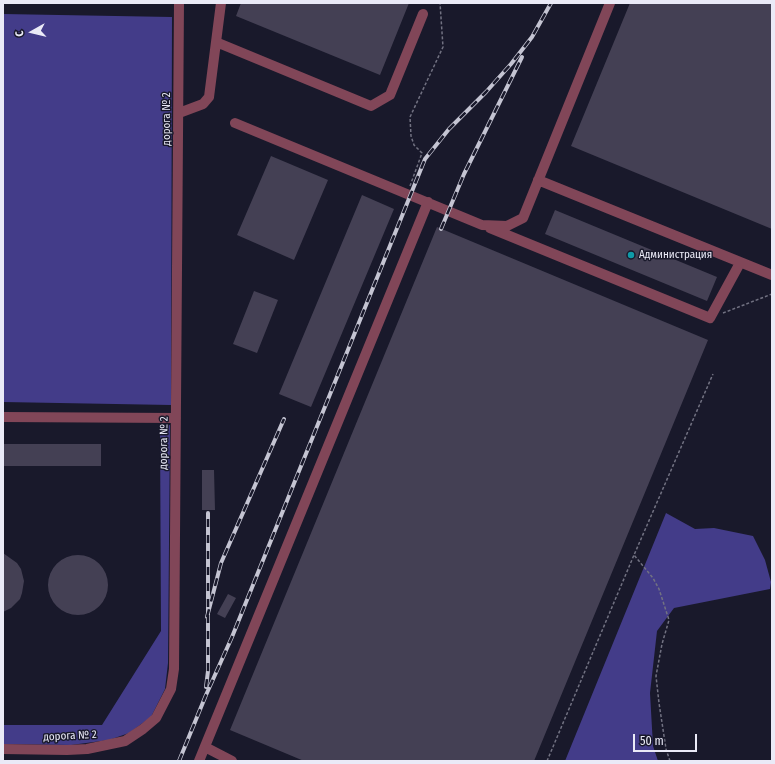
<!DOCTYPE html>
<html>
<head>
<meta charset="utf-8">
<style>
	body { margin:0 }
	#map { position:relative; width:775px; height:764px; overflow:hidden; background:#19192b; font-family:"Fira Sans Condensed",sans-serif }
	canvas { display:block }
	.frame { position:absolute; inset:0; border:4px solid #eaeaf7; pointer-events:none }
	.north { position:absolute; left:12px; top:12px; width:40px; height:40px; -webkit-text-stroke:3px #19192b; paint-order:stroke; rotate:262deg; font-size:11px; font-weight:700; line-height:16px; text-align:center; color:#eaeaf7 }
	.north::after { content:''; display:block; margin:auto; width:14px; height:18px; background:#eaeaf7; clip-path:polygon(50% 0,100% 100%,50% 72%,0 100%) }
	.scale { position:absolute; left:633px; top:734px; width:64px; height:18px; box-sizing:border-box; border:2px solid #eaeaf7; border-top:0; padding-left:5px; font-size:12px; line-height:14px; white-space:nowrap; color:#eaeaf7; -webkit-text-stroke:3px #19192b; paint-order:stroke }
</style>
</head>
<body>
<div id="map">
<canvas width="775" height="764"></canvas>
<div class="frame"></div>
<div class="north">С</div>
<div class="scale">50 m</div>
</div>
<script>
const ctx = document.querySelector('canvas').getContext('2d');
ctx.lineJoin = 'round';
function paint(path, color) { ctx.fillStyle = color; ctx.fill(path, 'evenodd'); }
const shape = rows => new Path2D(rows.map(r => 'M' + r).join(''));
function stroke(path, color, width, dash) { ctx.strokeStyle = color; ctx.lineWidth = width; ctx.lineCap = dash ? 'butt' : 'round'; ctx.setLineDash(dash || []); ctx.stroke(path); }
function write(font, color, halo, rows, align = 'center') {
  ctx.font = font + ' "Fira Sans Condensed",sans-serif'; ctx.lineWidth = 3; ctx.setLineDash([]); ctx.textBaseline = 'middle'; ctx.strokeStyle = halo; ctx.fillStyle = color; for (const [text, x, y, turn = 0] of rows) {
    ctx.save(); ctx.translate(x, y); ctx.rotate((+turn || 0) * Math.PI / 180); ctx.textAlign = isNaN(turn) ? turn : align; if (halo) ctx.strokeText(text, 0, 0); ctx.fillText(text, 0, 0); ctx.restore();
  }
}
const forest = shape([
	[3,14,172,17,171,405,3,402],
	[170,425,168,663,165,689,151,717,129,733,109,740,71,745,3,744,3,725,102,725,161,631,160,426],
	[666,513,695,529,714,528,753,536,765,560,771,582,770,589,674,608,657,631,650,693,653,746,658,761,565,761]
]);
const building = shape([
	[241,3,409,3,380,75,236,16],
	[630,3,772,3,772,229,571,146],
	[271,156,328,180,294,260,237,235],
	[362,195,394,209,311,407,279,394],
	[555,210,717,277,707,301,545,234],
	[437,227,708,340,534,761,304,761,230,730],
	[254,291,278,300,257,353,233,344],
	[3,444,101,444,101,466,3,466],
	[202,470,214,470,215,510,202,510],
	[3,553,17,563,21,569,24,581,22,593,20,599,11,608,3,612],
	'48 585a30 30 0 1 1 60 0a30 30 0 1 1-60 0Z',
	[228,594,236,598,225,618,217,614]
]);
const path = shape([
	[410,186,422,153,414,145,411,136,410,117,443,47,440,3],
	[723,313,772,294],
	[547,761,634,555],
	[670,761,666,749,659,703,656,676,662,644,669,620,659,589,653,578,634,555,713,374]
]);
const minor = shape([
	[216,42,371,106,390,95,423,14],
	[179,113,203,104,209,97,221,3],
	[235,123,482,225,507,226,523,218,610,3],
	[538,180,772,275],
	[490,228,710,318,740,263],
	[3,417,176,418],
	[205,747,232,761],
	[3,749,67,750,87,749,125,741,143,729,156,718,171,689,174,669,179,3],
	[199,761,428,202]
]);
const rail = shape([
	[441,229,464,174,522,57],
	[207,617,221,563,284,419],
	[206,687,208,671,208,513],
	[179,761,206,695,232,637,425,159,449,129,486,92,511,64,532,37,551,3]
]);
const markers = [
	[631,255,4,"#0f9aa8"]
];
const streetNames = [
	["дорога № 2",167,119,-90],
	["дорога № 2",164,443,-89],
	["дорога № 2",70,736,-3]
];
const poiNames = [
	["Администрация",639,255]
];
paint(forest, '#433c89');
paint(building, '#444054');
stroke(path, '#727282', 1.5, [3, 2]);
stroke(minor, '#814658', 10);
stroke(rail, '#c4c4d2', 4);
stroke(rail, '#19192b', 2.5, [8]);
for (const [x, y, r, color] of markers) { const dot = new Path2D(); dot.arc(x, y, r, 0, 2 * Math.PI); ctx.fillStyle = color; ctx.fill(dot); stroke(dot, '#19192b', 1.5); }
write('11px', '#eaeaf7', '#19192b', streetNames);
write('11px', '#eaeaf7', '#19192b', poiNames, 'left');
</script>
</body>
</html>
